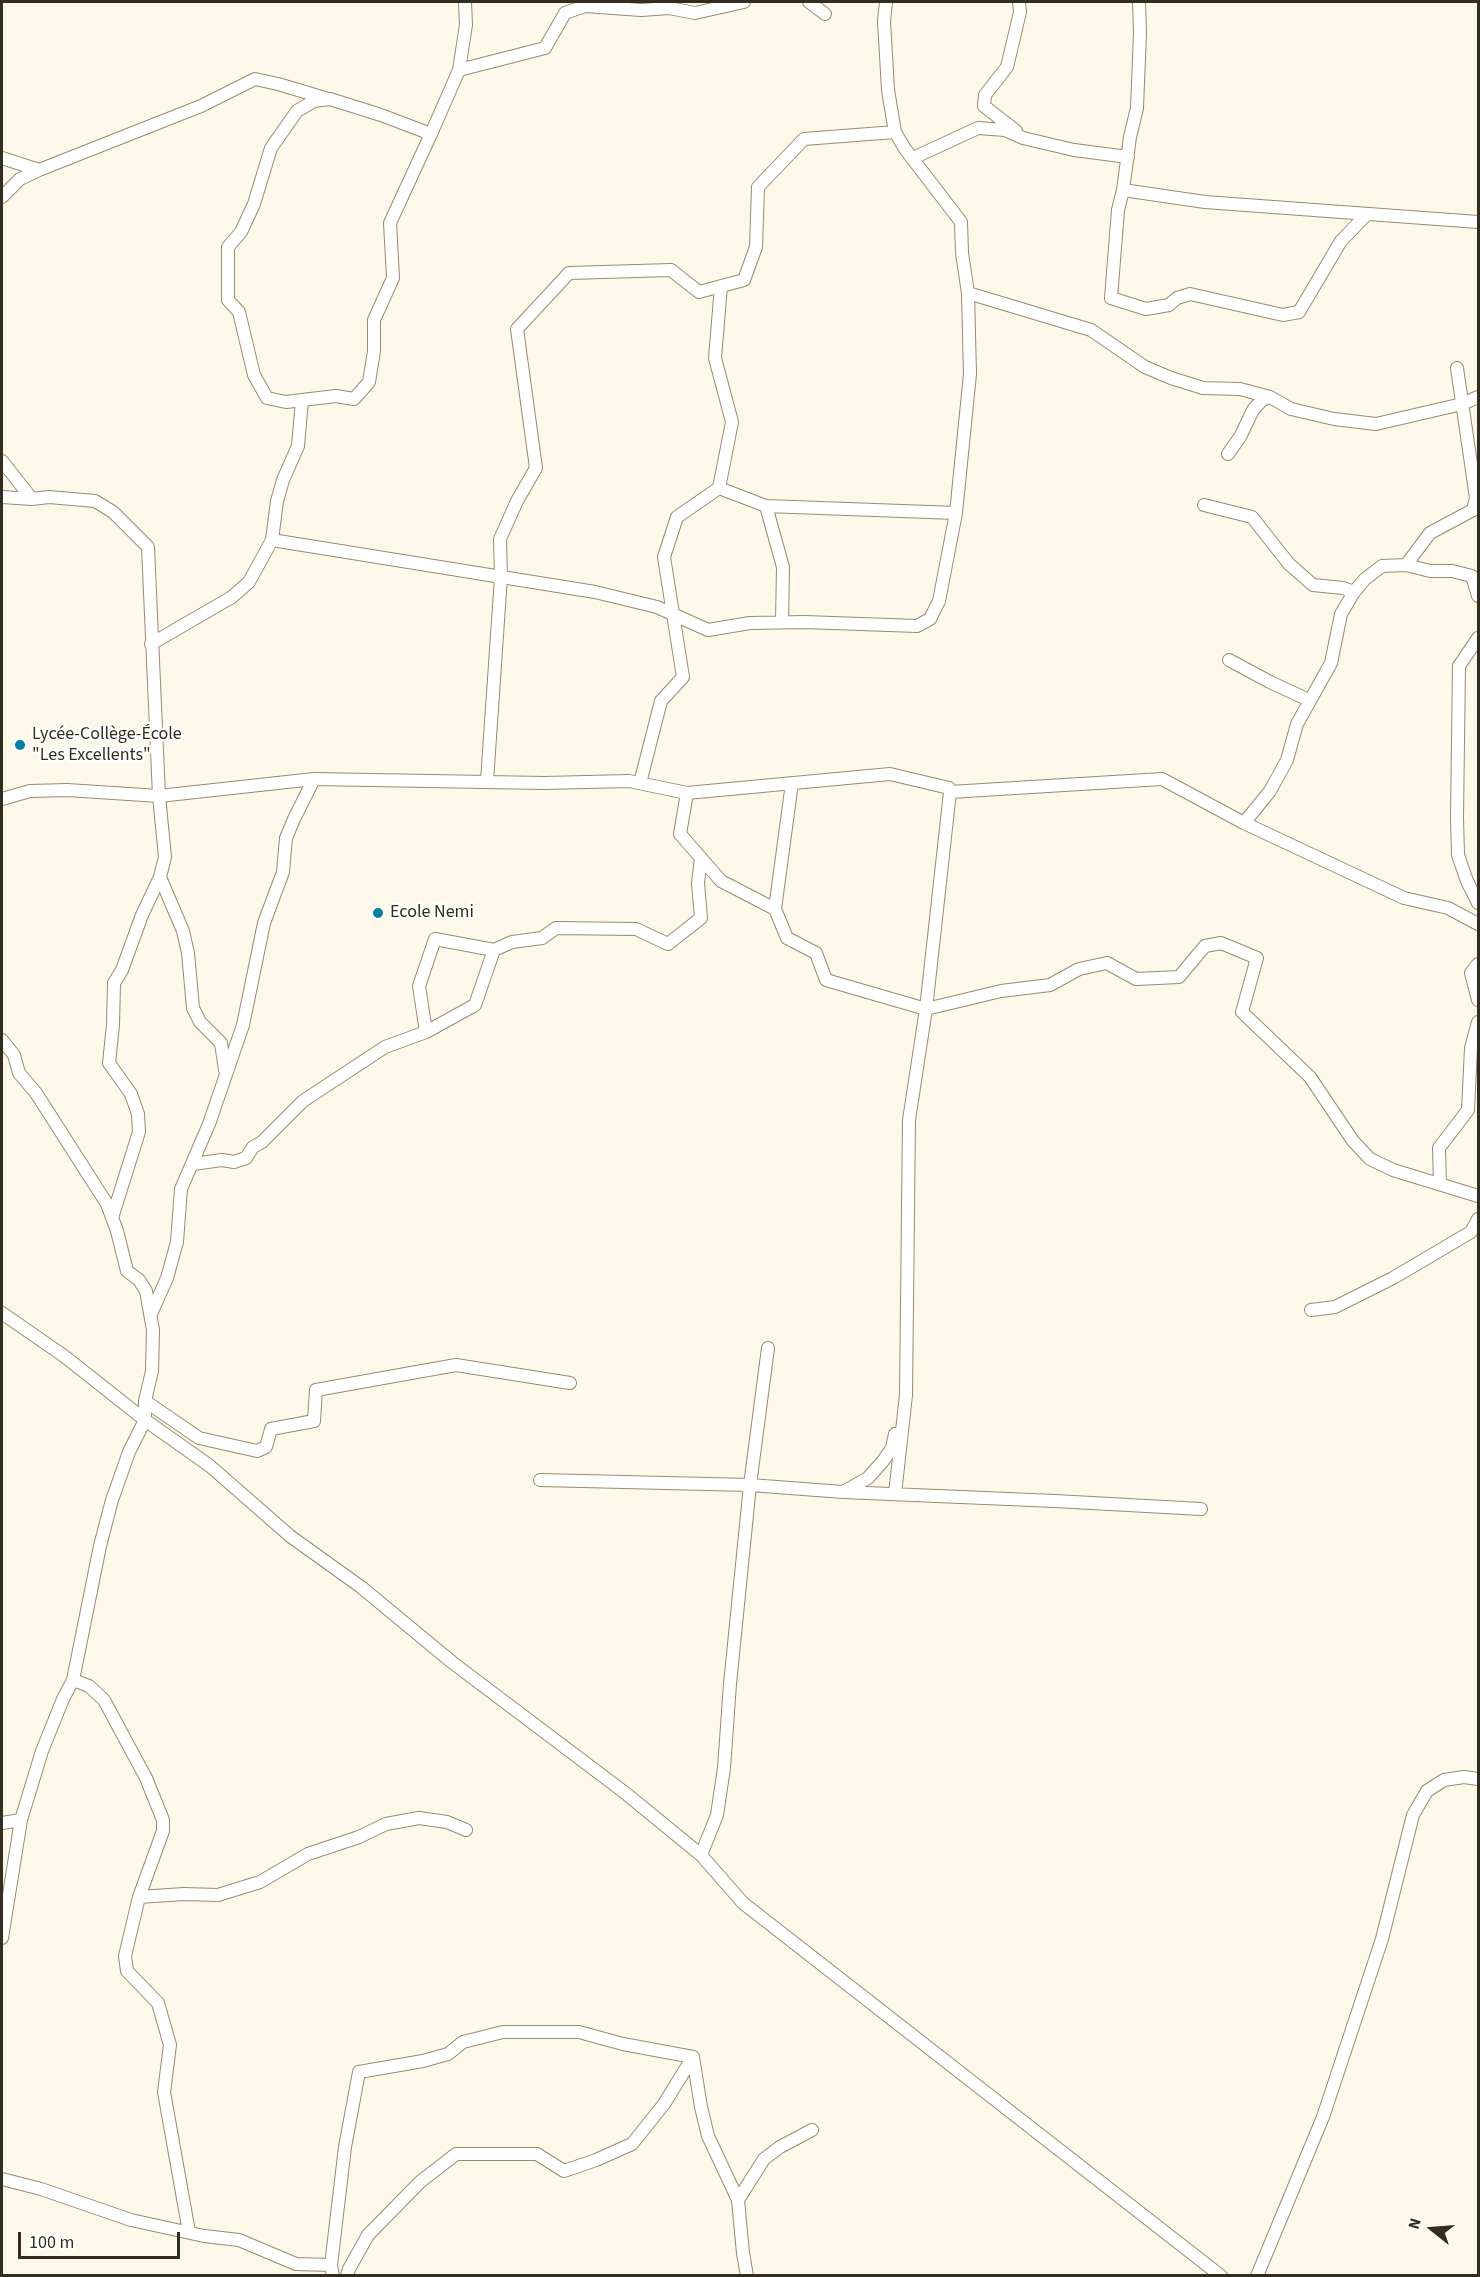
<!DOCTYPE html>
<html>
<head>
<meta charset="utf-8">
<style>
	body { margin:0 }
	#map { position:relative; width:1480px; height:2277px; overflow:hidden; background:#fef8eb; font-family:"Source Sans 3",sans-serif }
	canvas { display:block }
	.frame { position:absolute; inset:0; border:3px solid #332d20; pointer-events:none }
	.north { position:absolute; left:1402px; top:2199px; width:60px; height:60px; -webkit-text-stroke:4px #fff; paint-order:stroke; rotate:287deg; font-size:16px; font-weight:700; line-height:24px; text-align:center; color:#332d20 }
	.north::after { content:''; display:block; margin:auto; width:21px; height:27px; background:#332d20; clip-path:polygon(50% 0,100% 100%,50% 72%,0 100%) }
	.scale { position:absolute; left:18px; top:2232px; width:162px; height:27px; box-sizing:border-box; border:3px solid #332d20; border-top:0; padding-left:8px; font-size:18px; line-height:21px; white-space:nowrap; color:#332d20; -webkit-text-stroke:4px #fff; paint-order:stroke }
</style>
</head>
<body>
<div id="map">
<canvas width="1480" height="2277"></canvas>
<div class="frame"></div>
<div class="north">N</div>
<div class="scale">100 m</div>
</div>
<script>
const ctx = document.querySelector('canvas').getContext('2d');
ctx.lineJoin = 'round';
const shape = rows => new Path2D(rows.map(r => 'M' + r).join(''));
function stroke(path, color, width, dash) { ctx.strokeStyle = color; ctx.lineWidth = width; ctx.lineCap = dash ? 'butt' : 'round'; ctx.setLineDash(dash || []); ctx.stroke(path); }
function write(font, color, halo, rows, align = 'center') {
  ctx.font = font + ' "Source Sans 3",sans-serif'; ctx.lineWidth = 4.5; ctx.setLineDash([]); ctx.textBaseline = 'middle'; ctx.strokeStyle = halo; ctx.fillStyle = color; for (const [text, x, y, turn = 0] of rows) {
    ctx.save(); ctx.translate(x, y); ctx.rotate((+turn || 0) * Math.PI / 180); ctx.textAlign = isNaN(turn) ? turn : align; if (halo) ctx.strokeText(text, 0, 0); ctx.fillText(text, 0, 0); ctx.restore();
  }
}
const street = shape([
	[809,2,825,14],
	[1139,2,1140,33,1137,108,1130,137,1123,190,1118,210,1111,298,1146,309,1169,305,1177,298,1190,294,1283,315,1299,312,1341,241,1367,214],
	[459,70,545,48,565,13,585,6,641,10,669,8,695,13,744,2],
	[1016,131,984,106,985,95,1007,67,1020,12,1019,2],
	[2,158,39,170],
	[913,158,978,128,1005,130,1023,138,1074,150,1128,157],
	[1123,190,1205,202,1478,222],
	[2,197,20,179,39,170,201,106,255,79,278,84,325,98],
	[968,293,1091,330,1145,367,1171,378,1203,388,1240,389,1270,397],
	[302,400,286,402,267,398,254,375,239,312,228,300,228,247,241,232,254,204,271,148,297,111,314,101,330,99,381,115,431,134,459,70,466,25,465,2],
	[1228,454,1240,437,1253,410,1262,400,1270,397,1291,409,1334,419,1376,424,1462,404,1478,397],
	[2,461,32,499],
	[719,488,766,506,783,567,782,622],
	[2,497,32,499,49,497,95,501,113,512,148,547,159,796,165,857,160,877,142,915,122,970,114,983,113,1025,109,1063,131,1094,138,1114,139,1132,112,1218],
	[1204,505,1252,517,1289,564,1313,585,1343,588,1354,592],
	[766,506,956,513],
	[272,540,595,592,657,607,708,630,750,623,804,622,917,626,930,619,939,601,956,513,970,374,968,293,962,253,961,222,905,149,895,132,888,90,884,21,886,2],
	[1406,565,1430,533,1473,510,1476,498,1457,368],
	[1478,638,1459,666,1457,818,1458,855,1467,881,1478,903],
	[151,644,232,597,249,582,272,540,277,501,283,480,298,446,302,400,336,396,354,399,369,382,374,351,374,320,393,278,390,223,431,134],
	[1229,660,1270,682,1309,700],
	[487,781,501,577,500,539,517,501,536,468,517,329,569,273,671,270,699,292,744,280,756,247,758,187,804,139,895,132],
	[640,783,661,701,683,677,664,557,677,517,719,488,732,422,715,358,721,286],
	[792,783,775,909,787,938,816,953,826,980,926,1009,909,1120,906,1395,895,1494],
	[950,792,926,1009,1001,991,1050,985,1079,969,1107,963,1136,979,1179,977,1205,946,1221,943,1257,958,1242,1012,1310,1077,1353,1141,1370,1159,1393,1170,1478,1196],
	[687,793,680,834,721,881,775,909],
	[2,799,30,791,67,790,159,796,314,779,544,783,629,781,687,793,890,774,949,788,950,792,1162,779,1244,823,1404,898,1448,908,1478,924],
	[1244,823,1270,791,1287,760,1297,724,1331,663,1341,614,1354,592,1365,579,1382,566,1406,565,1430,571,1452,571,1472,576,1478,596],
	[160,877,183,931,188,953,193,1008,200,1022,221,1043,225,1070],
	[494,950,512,942,542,938,556,928,636,929,668,944,701,918,698,883,701,858],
	[1478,964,1471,973,1478,1000],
	[2,1040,14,1055,19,1073,36,1093,107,1204,117,1231,127,1271,139,1280,146,1291,153,1330,152,1371,145,1401,145,1420,129,1452,112,1500,100,1546,73,1680,63,1699,42,1751,21,1820,2,1938],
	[193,1164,222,1160,234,1162,246,1158,253,1147,262,1142,303,1101,385,1047,426,1032,475,1005,494,950,435,939,419,986,426,1032],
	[1440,1184,1439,1148,1468,1110,1471,1048,1478,1022],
	[1311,1310,1335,1307,1393,1278,1471,1232,1478,1219],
	[2,1313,64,1356,145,1420,210,1466,290,1536,361,1587,453,1663,624,1792,701,1855,743,1903,1221,2276],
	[151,1314,167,1278,177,1242,181,1189,209,1124,243,1025,264,923,283,872,286,838,294,819,314,779],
	[145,1401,199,1438,257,1451,266,1447,271,1429,314,1421,316,1390,456,1365,570,1383],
	[540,1480,750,1485,768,1348],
	[843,1492,868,1478,883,1461,892,1448,895,1434],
	[73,1680,89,1686,104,1700,146,1778,163,1820,163,1831,139,1897,125,1956,127,1971,158,2003,170,2045,164,2092,189,2232],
	[2,1823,21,1820],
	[701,1855,717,1815,724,1768,730,1684,750,1485,843,1492,1055,1501,1201,1509],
	[139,1897,184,1894,218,1895,260,1882,308,1854,359,1837,386,1824,419,1818,447,1822,466,1830],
	[2,2179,41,2189,131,2220,204,2236,239,2240,296,2264,331,2265],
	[738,2200,764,2159,780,2147,812,2130],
	[333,2276,331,2265,345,2147,359,2072,423,2061,448,2054,463,2042,503,2032,579,2032,623,2044,693,2057],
	[347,2276,349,2269,368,2235,420,2182,456,2154,537,2154,564,2171,596,2160,632,2144,664,2104,693,2057,701,2107,708,2136,738,2200,743,2253,747,2276],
	[1257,2276,1323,2117,1382,1939,1413,1815,1427,1791,1444,1780,1464,1777,1478,1779]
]);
const markers = [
	[20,745,6,"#0080a4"],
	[378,913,6,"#0080a4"]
];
const poiNames = [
	["Lycée-Collège-École",32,735],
	["\"Les Excellents\"",32,756],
	["Ecole Nemi",390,913]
];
stroke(street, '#998a6b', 14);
stroke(street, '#fff', 12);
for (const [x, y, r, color] of markers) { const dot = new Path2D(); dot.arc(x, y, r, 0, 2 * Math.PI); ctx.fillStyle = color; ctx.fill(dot); stroke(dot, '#fff', 2); }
write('18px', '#332d20', '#fff', poiNames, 'left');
</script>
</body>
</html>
